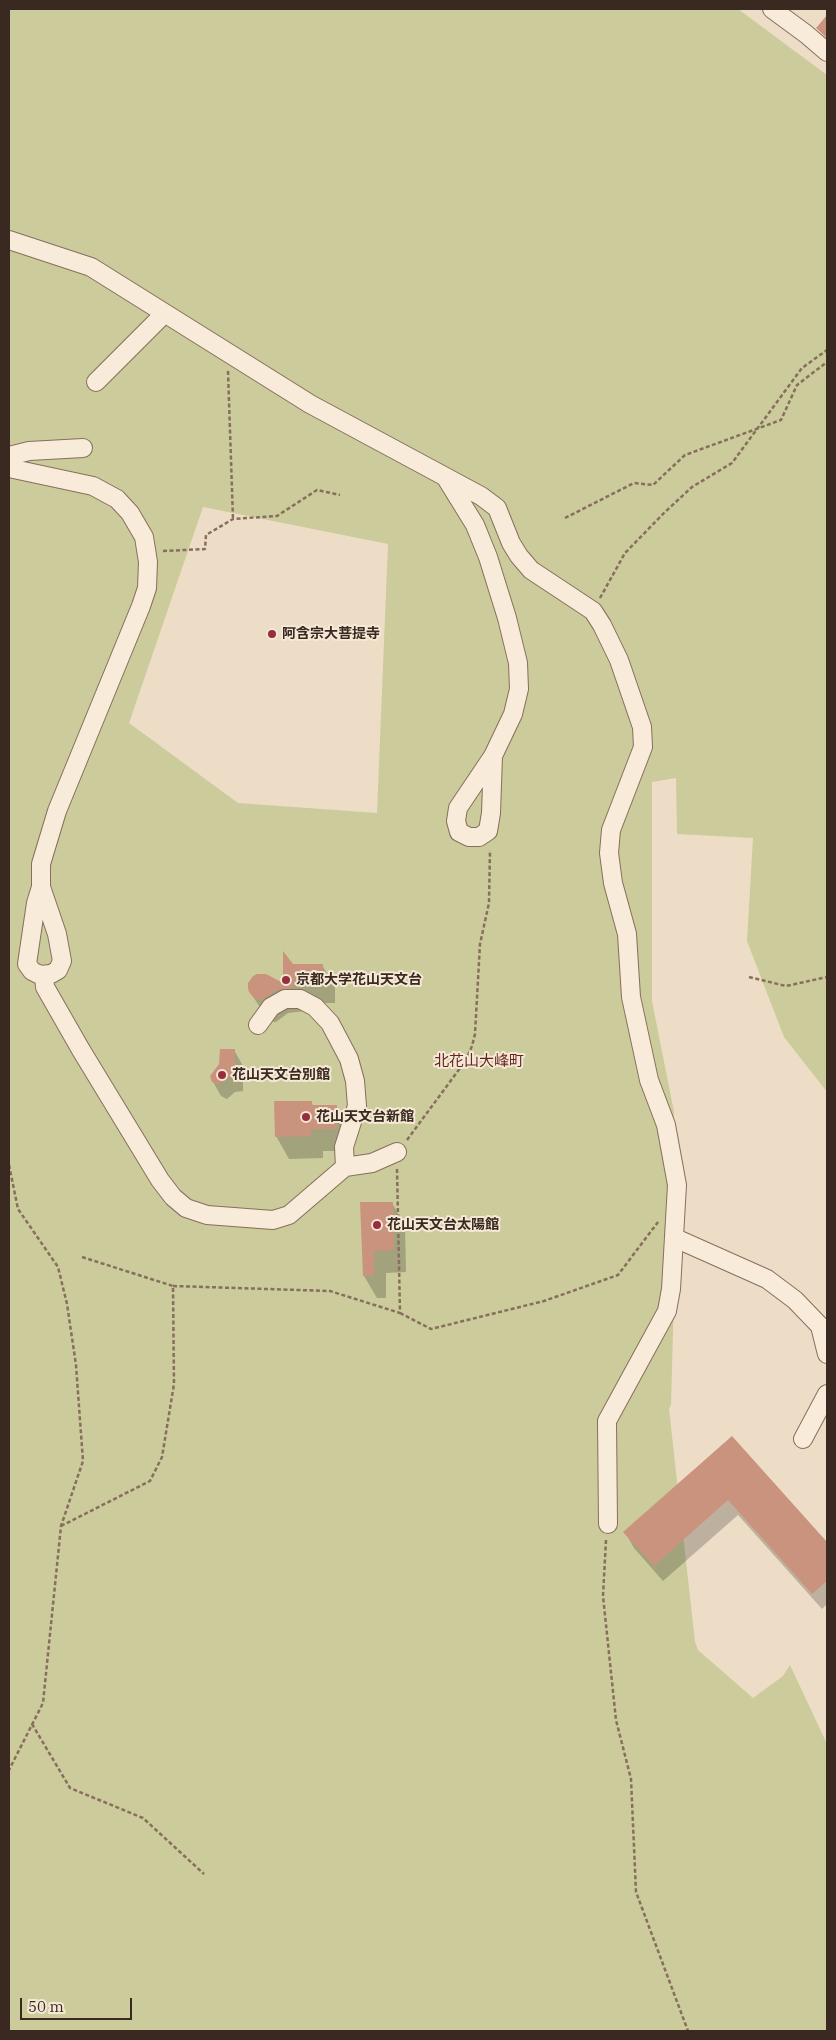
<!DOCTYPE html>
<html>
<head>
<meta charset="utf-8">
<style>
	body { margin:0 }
	#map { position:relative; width:836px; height:2040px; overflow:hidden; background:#edddc7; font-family:"IBM Plex Serif",serif }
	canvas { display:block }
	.frame { position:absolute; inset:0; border:10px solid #392920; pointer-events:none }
	.scale { position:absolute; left:20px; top:1998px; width:112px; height:22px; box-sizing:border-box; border:2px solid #392920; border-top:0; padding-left:6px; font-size:15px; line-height:18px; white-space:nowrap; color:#392920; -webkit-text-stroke:4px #f5e8d6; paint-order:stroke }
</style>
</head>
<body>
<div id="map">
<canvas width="836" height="2040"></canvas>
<div class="frame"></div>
<div class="scale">50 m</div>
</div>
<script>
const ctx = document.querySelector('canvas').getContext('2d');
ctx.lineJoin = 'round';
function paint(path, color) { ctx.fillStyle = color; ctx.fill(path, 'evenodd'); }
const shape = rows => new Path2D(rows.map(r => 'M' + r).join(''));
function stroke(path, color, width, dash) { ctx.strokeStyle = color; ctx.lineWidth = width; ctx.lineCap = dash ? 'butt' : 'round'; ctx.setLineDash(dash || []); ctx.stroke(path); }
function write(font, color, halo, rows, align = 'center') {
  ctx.font = font + ' "IBM Plex Serif","Noto Sans JP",serif'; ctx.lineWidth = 4; ctx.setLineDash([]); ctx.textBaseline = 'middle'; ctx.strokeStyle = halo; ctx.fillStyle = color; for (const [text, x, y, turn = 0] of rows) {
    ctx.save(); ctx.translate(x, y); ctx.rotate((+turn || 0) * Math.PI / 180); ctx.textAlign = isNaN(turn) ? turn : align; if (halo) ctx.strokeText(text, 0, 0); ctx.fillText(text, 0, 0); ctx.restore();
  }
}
const green = shape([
	[9,9,738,9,827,75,827,1092,784,1037,747,941,753,838,677,834,676,778,652,782,652,1001,674,1112,674,1294,671,1405,669,1409,695,1642,698,1650,753,1698,783,1676,790,1665,827,1744,827,2031,9,2031],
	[203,507,388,544,377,813,238,803,129,723]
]);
const shadow = shape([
	[826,18,827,20,827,39,817,28],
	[292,965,322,965,335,987,335,1003,308,1003,305,1011,288,1013,276,1022,269,1021,250,992,284,985],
	[234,1050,243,1066,243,1091,235,1092,227,1099,221,1096,212,1080],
	[311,1102,314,1107,336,1106,349,1129,349,1151,323,1151,323,1158,289,1159,276,1136],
	[392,1203,405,1226,406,1272,386,1273,386,1298,377,1298,364,1276],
	[732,1437,827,1544,827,1604,822,1609,738,1515,663,1581,634,1548,625,1532]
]);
const building = shape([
	[827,15,827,34,825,36,816,28],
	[283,951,293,964,323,964,323,981,295,981,292,988,275,991,263,1000,255,999,249,992,248,988,248,983,253,976,257,974,266,974,283,983],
	[220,1049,235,1049,235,1076,226,1077,221,1083,216,1084,212,1082,210,1076,219,1064],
	[274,1101,312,1101,312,1105,337,1105,337,1129,311,1129,311,1136,275,1137],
	[360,1202,393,1202,394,1250,374,1251,374,1276,363,1276],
	[732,1436,827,1542,827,1581,812,1594,728,1500,654,1566,623,1532]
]);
const path = shape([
	[228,371,233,519],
	[565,518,634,483,653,485,685,455,781,420,797,385,827,362],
	[163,551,205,549,206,535,233,519,277,516,317,490,340,495],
	[600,598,625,553,664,513,692,487,732,463,802,368,827,350],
	[749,977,786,986,827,977],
	[407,1140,466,1060,472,1046,475,1034,480,944,489,903,490,850],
	[9,1165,18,1209,58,1267,67,1304,76,1365,83,1461,61,1526,43,1703,9,1770],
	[173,1286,330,1291,400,1313,397,1169],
	[400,1313,431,1329,544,1301,618,1275,658,1222],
	[61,1526,150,1481,162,1457,174,1384,173,1286,82,1257],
	[606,1540,603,1596,616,1720,631,1779,636,1892,688,2031],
	[32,1724,70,1788,143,1818,204,1874]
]);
const minor = shape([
	[772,9,806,34,827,52],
	[9,240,91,267,310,404,481,496,497,508,511,543,519,556,531,570,593,611,602,625,619,660,642,727,643,747,611,830,609,853,613,883,627,934,631,997,649,1080,666,1125,677,1185,671,1289,667,1311,607,1421,608,1524],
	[96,382,165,313],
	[9,456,29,451,83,448],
	[9,468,93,486,117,499,130,513,144,537,148,562,147,588,141,606,57,811,41,864,41,887,36,903,27,964,32,971,40,975,51,974,58,970,62,961,57,934,41,887],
	[446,478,475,525,488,557,507,618,518,663,519,689,513,714,493,756,458,808,456,821,459,832,469,837,479,837,488,831,491,813,493,756],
	[44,975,45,987,81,1050,160,1180,173,1197,186,1208,207,1215,273,1220,289,1215,345,1167,372,1163,397,1152],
	[258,1025,271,1007,285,999,300,999,315,1007,330,1023,349,1059,355,1081,357,1106,344,1147,345,1167],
	[675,1238,767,1279,795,1300,820,1326,827,1354],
	[803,1439,827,1394]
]);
const markers = [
	[272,634,5,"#962e3d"],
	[286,980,5,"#962e3d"],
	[222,1075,5,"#962e3d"],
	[306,1117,5,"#962e3d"],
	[377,1225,5,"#962e3d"]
];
const poiNames = [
	["阿含宗大菩提寺",282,634],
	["京都大学花山天文台",296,980],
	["花山天文台別館",232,1075],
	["花山天文台新館",316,1117],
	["花山天文台太陽館",387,1225]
];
const neighbourhoodNames = [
	["北花山大峰町",479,1062]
];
paint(green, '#cbcb9b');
paint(shadow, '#0003');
paint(building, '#ca937e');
stroke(minor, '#886e5d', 20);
stroke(path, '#886e5d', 2.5, [4, 2.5]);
stroke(minor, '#f8ebda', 18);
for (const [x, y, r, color] of markers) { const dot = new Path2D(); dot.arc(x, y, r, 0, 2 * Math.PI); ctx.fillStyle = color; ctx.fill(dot); stroke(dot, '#f5e8d6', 2); }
write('bold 14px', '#392920', '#f5e8d6', poiNames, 'left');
write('15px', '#652620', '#f5e8d6', neighbourhoodNames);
</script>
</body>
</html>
